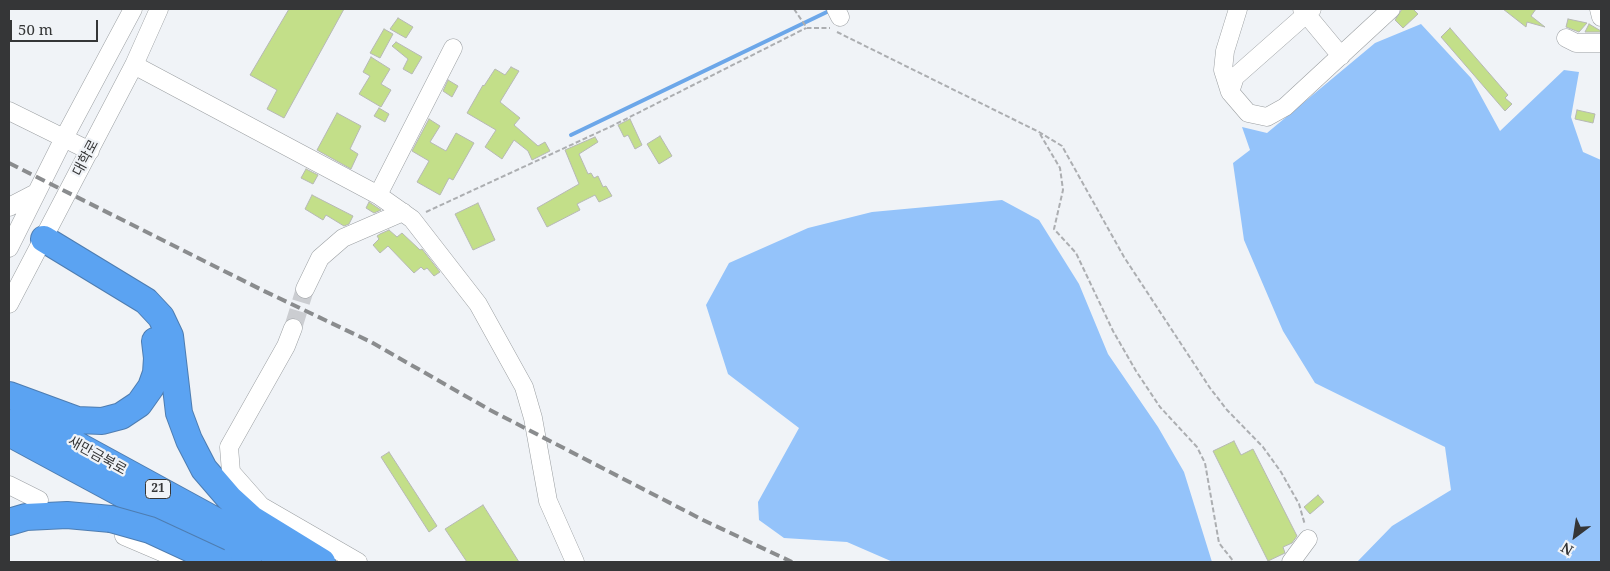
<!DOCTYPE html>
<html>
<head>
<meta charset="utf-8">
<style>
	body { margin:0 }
	#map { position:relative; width:1610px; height:571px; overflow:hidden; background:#f0f3f7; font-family:"Noto Serif",serif }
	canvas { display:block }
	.frame { position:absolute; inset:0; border:10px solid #353637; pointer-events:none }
	.north { position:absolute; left:1550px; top:511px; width:50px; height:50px; -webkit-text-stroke:4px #f0f3f7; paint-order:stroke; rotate:211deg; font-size:14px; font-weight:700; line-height:20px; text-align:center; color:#353637 }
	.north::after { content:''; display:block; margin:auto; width:18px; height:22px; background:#353637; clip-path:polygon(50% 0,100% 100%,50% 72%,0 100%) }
	.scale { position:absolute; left:10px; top:20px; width:88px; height:22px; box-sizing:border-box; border:2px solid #353637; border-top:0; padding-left:6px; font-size:15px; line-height:18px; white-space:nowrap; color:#353637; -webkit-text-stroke:4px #f0f3f7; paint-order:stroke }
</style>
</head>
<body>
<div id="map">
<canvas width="1610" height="571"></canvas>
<div class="frame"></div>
<div class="north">N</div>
<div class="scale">50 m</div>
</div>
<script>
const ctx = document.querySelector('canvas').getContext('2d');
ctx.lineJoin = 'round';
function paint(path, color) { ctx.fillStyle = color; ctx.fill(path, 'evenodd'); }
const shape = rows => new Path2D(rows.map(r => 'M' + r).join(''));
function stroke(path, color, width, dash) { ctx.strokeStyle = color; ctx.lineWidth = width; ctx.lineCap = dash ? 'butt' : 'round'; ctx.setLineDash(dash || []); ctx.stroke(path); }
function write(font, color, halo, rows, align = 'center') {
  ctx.font = font + ' "Noto Serif","Noto Sans KR",serif'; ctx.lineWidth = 4.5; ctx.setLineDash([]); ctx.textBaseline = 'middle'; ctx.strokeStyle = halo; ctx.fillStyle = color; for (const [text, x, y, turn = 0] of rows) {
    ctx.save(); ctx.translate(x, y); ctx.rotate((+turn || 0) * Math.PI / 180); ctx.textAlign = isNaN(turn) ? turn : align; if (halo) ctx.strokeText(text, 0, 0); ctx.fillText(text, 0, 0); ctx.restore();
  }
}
const forest = shape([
	[1421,24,1471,78,1500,131,1564,70,1579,72,1571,117,1583,152,1601,160,1601,562,1357,562,1392,526,1451,490,1445,447,1315,383,1283,331,1244,240,1233,163,1250,150,1242,127,1267,133,1375,43],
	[1002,200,1039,220,1079,284,1108,354,1158,427,1184,472,1212,562,893,562,847,542,784,538,759,520,758,502,799,428,728,374,706,305,729,263,808,228,872,212]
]);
const stream = shape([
	[571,135,831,10]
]);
const building = shape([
	[289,9,344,9,284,118,267,109,277,90,250,75,289,9],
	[1402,9,1413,9,1418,14,1403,28,1395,20,1402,9],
	[1503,9,1536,9,1531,16,1545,27,1527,22,1526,27,1503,9],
	[398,18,413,27,406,38,390,29,398,18],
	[1568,19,1587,23,1579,32,1566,27,1568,19],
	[1589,24,1601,31,1600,32,1585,32,1589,24],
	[1450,28,1508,95,1505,98,1512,104,1505,111,1441,37,1450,28],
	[384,29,393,34,380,58,370,53,384,29],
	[396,42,422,57,412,74,403,69,408,59,392,46,396,42],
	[371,57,390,69,381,84,391,90,381,107,359,94,370,76,363,72,371,57],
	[511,67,519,71,500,102,520,118,514,125,538,146,545,142,550,151,532,160,528,151,514,140,502,159,485,147,496,130,467,113,483,85,484,86,495,69,505,75,511,67],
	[448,80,458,86,452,97,443,91,448,80],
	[379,108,389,114,385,122,374,116,379,108],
	[1577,110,1595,114,1593,123,1575,119,1577,110],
	[337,113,361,126,350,149,358,154,351,169,317,150,337,113],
	[429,119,440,126,430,142,446,151,456,133,474,143,453,180,449,178,440,195,417,182,429,161,412,151,429,119],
	[630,119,642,145,635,149,628,135,624,137,618,125,630,119],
	[660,136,672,156,659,164,647,144,660,136],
	[595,137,598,142,579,154,588,174,591,173,594,178,598,176,603,187,606,186,612,196,599,202,595,195,577,204,580,210,547,227,537,208,579,184,565,150,595,137],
	[306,169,318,175,313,184,301,178,306,169],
	[312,195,353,216,349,224,344,226,326,215,323,220,305,209,312,195],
	[369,202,381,210,374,213,366,208,369,202],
	[478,203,495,240,473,250,455,214,478,203],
	[389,230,397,237,402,233,420,250,422,249,440,272,434,276,427,268,424,270,421,267,414,273,388,246,380,253,373,245,379,239,377,236,380,234,389,230],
	[1234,441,1241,455,1253,449,1297,536,1292,543,1283,547,1285,553,1268,561,1213,451,1234,441],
	[389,452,437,526,429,532,381,457,389,452],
	[1318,495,1324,502,1310,514,1304,507,1318,495],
	[483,505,519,562,467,562,445,529,483,505]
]);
const minorTunnel = shape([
	[293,328,305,289]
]);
const path = shape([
	[794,9,807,28,830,28],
	[837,32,1039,132,1062,146,1124,257,1210,388,1227,410,1263,447,1281,472,1299,504,1305,525],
	[1040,134,1060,168,1063,190,1054,229,1076,253,1113,331,1136,371,1160,407,1197,447,1205,463,1219,543,1234,562],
	[426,212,612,126,806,28]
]);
const minor = shape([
	[836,9,840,17],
	[1302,9,1341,56],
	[1312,9,1235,77,1230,92,1248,113,1267,117,1285,107,1391,9],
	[1599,9,1601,17],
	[1566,38,1576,43,1601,43],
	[134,65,378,195,412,219,478,304,524,387,533,418,548,501,575,562],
	[1230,92,1223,70,1225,51,1238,9],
	[9,111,90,151],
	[378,195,453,48],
	[9,207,36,193],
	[9,248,64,138,133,9],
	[305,289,320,258,343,238,403,212],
	[9,304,134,65,159,9],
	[293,328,286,346,229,447,231,472,261,506,358,562],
	[9,485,39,500],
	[124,536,185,562],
	[1291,562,1308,539]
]);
const highway = shape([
	[44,239,146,301,161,317,170,336,179,413,189,440,204,469,229,498,252,519,322,562],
	[9,395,77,420,102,421,121,416,139,404,151,387,156,373,157,358,155,341],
	[22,415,284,558],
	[9,433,248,562],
	[9,522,26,517,67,515,111,519]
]);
const rail = shape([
	[9,163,262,290,371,342,490,410,703,520,792,562]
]);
const highwayBridge = shape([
	[111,519,150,530,219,562]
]);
const shields = [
	[158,489,25]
];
const shieldNames = [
	["21",158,489]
];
const streetNames = [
	["대학로",86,158,-62],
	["새만금북로",97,456,29]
];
paint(forest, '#94c3fa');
stroke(stream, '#6ca7e9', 4);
paint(building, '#c3df89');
stroke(building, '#b6b8b4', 1);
stroke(minorTunnel, '#cbcdd1', 18, [18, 9]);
stroke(minor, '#9b9fa2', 19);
stroke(highway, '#4e7db1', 28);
stroke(path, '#acaeb1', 2, [5, 2.5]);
stroke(minor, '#fff', 18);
stroke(highway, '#5ba3f2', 26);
stroke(rail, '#8a8c8e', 4, [10, 5]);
stroke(highwayBridge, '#4e7db1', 28, []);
stroke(highwayBridge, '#5ba3f2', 26);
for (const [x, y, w] of shields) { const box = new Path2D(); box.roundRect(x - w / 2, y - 9.5, w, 19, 4); ctx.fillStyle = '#f0f3f7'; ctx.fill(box); stroke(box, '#353637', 1); }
write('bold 12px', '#353637', null, shieldNames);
write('14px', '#353637', '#f0f3f7', streetNames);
</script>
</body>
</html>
